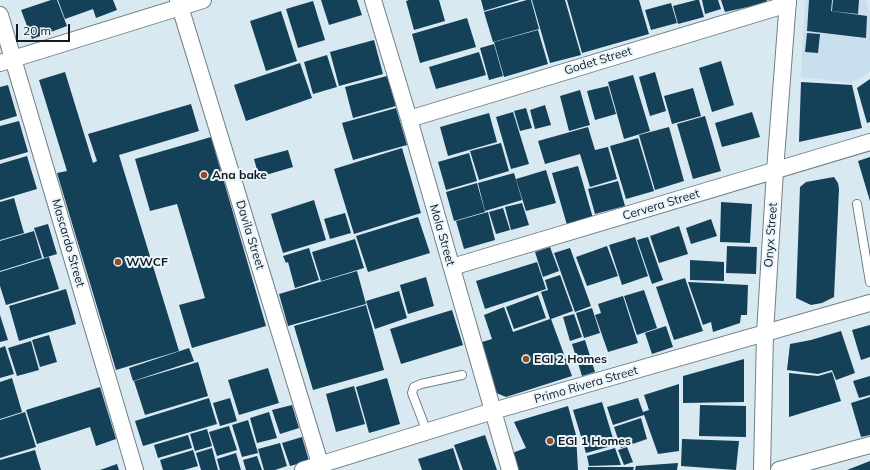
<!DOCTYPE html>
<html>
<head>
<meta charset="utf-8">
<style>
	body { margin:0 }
	#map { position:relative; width:870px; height:470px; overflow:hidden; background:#d9e9f2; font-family:Mulish,sans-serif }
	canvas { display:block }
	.scale { position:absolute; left:16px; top:24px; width:54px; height:18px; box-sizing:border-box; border:2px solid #151a1e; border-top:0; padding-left:5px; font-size:12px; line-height:14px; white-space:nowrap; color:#151a1e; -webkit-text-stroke:3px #e9f5fd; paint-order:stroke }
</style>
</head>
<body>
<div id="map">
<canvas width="870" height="470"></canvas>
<div class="scale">20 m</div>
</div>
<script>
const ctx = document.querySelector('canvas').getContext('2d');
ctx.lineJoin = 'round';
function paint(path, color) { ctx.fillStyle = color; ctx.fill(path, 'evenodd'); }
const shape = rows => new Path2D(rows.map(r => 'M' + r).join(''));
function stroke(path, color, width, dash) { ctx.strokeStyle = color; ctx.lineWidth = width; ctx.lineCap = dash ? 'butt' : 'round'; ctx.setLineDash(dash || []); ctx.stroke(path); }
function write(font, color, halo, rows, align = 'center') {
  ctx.font = font + ' Mulish,sans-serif'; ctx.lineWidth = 4; ctx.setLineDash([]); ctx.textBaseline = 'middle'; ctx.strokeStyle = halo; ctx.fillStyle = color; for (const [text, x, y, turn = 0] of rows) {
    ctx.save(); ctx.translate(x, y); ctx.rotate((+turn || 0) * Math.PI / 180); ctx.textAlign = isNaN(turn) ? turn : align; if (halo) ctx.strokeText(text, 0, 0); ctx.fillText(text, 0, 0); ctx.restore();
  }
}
const built = shape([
	[805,0,866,0,870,13,870,72,851,83,801,77]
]);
const building = shape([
	[51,0,57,0,67,26,32,39,21,10],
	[58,0,113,0,117,10,96,18,93,9,65,19],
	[321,0,357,0,362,15,329,25],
	[409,0,439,0,445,21,414,30,406,1],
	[481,0,520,0,484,11],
	[527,0,531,0,539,29,493,42,484,12],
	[532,0,565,0,581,55,550,63],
	[567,0,639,0,649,34,582,53],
	[696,0,699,0,704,17,678,24,673,6],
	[702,0,718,0,721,9,705,14],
	[721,0,767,0,766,3,725,12],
	[809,0,832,0,831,11,867,16,866,38,807,31],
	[833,0,859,0,858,14,832,11],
	[313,1,325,40,298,48,286,9],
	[671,3,677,23,651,30,645,10],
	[281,11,297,61,266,71,250,21],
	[467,18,476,47,420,63,412,34],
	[538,30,548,64,504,77,494,42],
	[807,33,820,34,818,53,805,52],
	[374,40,383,74,339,86,330,52],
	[494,44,503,76,489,80,480,48],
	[479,52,486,75,436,89,429,67],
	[327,55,337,87,313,94,304,62],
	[721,61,734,105,712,112,699,68],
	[300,63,312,98,246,121,234,85],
	[65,72,93,163,97,161,88,134,191,104,199,131,119,155,179,351,116,370,57,173,67,171,39,80],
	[655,72,666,111,650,116,639,77],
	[633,75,650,131,624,139,608,82],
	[387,76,396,106,353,118,345,87],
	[870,79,870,122,867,123,857,88],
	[801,82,852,85,862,128,799,142],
	[8,85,17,116,0,121,0,87],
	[608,86,616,114,595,120,587,91],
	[693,88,701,116,672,124,664,96],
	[580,90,590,125,569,131,560,96],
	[545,105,551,125,535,129,530,110],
	[396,108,407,145,353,160,342,123],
	[526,108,532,128,520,131,514,111],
	[513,112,529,164,511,169,496,117],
	[752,112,760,137,722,147,715,123],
	[489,113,497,142,448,156,440,127],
	[705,116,721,171,693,179,677,124],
	[19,121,28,152,0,160,0,126],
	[588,127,595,150,608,147,617,179,590,187,580,154,545,164,538,141],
	[669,127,684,181,655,190,639,135],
	[211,137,266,326,192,348,179,305,205,298,177,204,150,211,135,159],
	[638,138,654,191,626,199,610,146],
	[501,143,509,171,479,180,470,151],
	[402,148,421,213,354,234,334,169],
	[288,150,293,167,259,177,254,159],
	[469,153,477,181,446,190,438,162],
	[27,156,37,189,0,200,0,164],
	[870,157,870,201,858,161],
	[578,166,593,218,567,225,552,173],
	[546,170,556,203,526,211,516,179],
	[514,173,522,200,485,211,478,183],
	[834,177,838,183,839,189,834,297,822,303,811,305,796,298,800,187,806,182],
	[618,181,625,206,595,214,588,189],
	[477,183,485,212,454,221,446,192],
	[14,198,24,233,0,240,0,202],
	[314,200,326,240,283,253,271,214],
	[721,202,752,204,750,243,720,242],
	[522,203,529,225,511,230,505,207],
	[503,208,510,230,496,234,489,212],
	[488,212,495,240,464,249,456,221],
	[345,213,351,233,330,239,324,219],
	[418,217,430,253,368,272,356,236],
	[711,219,717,236,691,244,686,228],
	[48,224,57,254,44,258,34,228],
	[679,226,688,254,659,263,650,236],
	[34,231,42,258,0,271,0,241],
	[635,237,648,276,622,285,609,245],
	[648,237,663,280,652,284,637,240],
	[355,239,364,268,321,281,312,252],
	[607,246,618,276,587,286,576,257],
	[727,246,757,247,756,274,726,273],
	[550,247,559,271,543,277,535,252],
	[309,248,319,280,295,288,288,262,286,263,283,256],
	[570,248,591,306,575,312,554,253],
	[49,257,59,289,6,305,0,286,0,272],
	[690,260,724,262,724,281,690,280],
	[537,262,546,289,485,309,476,281],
	[357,271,366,304,288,326,279,294],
	[560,275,573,311,551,319,572,376,506,397,494,392,482,342,492,339,484,315,504,307,513,332,550,319,541,292,548,290,545,280],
	[426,277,434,306,408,314,400,285],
	[685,278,703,331,674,340,656,287],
	[688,282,748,285,747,315,741,315,740,323,713,332,711,322,703,325],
	[66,289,76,324,19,341,9,306],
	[644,290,657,328,637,335,624,296],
	[399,291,407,318,375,329,366,301],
	[538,295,546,318,514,329,506,307],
	[623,296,638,343,608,352,595,315,601,313,598,304],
	[366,305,384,370,313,390,294,326],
	[592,308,600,333,584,338,576,313],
	[452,310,463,345,401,364,390,329],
	[574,314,582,337,570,341,563,317],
	[0,315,8,340,0,342],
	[870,325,870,357,861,360,852,330],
	[666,326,673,347,652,354,645,333],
	[841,331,855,373,836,380,832,370,818,374,787,370,790,344,811,340],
	[49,335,57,362,40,367,32,340],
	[585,340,595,372,582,376,572,344],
	[31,341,39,370,17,376,8,348],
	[5,346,14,374,0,378,0,348],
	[189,348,194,361,133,381,129,368],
	[744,359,744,402,683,403,683,376],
	[198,362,208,396,145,415,134,381],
	[268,368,279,403,239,415,228,380],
	[832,372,841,401,789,417,789,373,818,376],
	[870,376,870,395,859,398,853,381],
	[12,378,22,412,0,419,0,382],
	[387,378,400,424,369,433,356,387],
	[679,384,679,451,658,454,643,412,649,410,644,395],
	[354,386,365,424,336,432,326,394],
	[100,387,116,439,96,446,90,427,37,444,26,410],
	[870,397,870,435,861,437,851,403],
	[209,398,217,424,143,446,135,421],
	[230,398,237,421,220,426,213,403],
	[638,398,644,415,613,425,607,407],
	[602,402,615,445,586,453,573,410],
	[292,405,299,428,280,434,272,410],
	[700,405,746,406,746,437,699,436],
	[568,406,576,435,578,470,518,470,512,453,526,448,514,422],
	[25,412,36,447,0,458,0,420],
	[269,412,277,438,257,443,250,418],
	[641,418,647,439,621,448,614,427],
	[248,420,258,453,242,457,232,425],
	[229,426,237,450,217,456,209,432],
	[207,429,212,446,195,451,190,434],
	[188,435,192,448,158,458,154,445],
	[485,435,497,470,463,470,454,445],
	[302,437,309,461,290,466,282,443],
	[682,439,739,441,736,470,681,466],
	[280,443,287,466,275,470,264,470,258,449],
	[627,447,633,462,624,465,618,450],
	[212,448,218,470,201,470,196,453],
	[453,448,460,470,422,470,418,459],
	[615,448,621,465,589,466,587,456],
	[35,450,41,470,0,470,0,460],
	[193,450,198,466,184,470,163,470,160,460],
	[236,453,241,470,220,470,217,459],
	[257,456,262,470,246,470,243,460],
	[870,461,870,470,847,470],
	[678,463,677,470,635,470,636,466],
	[117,464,119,470,100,470],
	[588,467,634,467,633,470,588,470]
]);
const lane = shape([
	[857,204,870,282],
	[427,432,412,393,414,387,421,384,462,375]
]);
const street = shape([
	[178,0,322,470],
	[373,0,409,119,510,470],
	[0,15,135,470],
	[0,63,203,0],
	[409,119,788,4],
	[452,267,870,142],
	[303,470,493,411,870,303],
	[762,470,765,333,775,171,788,0],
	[779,470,870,445]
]);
const markers = [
	[204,175,4,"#924b26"],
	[118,262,4,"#924b26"],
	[526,359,4,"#924b26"],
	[550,441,4,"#924b26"]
];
const streetNames = [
	["Godet Street",598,61,-17],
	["Cervera Street",661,205,-17],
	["Davila Street",250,235,73],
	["Mola Street",442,235,74],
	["Onyx Street",771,235,-86],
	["Mascardo Street",68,243,74],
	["Primo Rivera Street",586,385,-16]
];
const poiNames = [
	["Ana bake",212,175],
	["WWCF",126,262],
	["EGI 2 Homes",534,359],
	["EGI 1 Homes",558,441]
];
paint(built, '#c9dfee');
paint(building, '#144058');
stroke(lane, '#717f87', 10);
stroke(street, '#717f87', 18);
stroke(lane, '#fff', 8);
stroke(street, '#fff', 16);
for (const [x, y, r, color] of markers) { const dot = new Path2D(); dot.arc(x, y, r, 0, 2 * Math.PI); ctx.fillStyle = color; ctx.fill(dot); stroke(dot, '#e9f5fd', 1.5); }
write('12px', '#151a1e', '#e9f5fd', streetNames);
write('bold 12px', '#151a1e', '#e9f5fd', poiNames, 'left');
</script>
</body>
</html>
